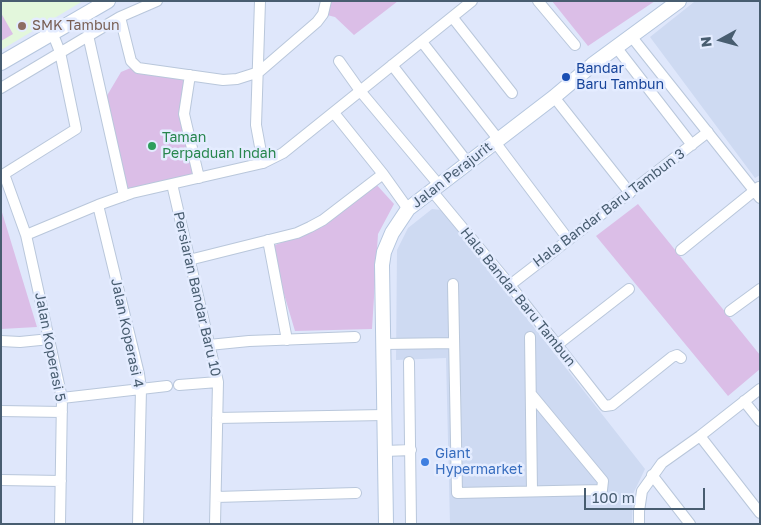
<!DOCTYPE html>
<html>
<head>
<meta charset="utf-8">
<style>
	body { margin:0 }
	#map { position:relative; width:761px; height:525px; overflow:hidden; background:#dfe7fb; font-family:"Golos Text",sans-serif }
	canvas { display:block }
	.frame { position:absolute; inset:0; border:2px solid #485d70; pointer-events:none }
	.north { position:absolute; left:696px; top:15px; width:50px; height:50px; -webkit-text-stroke:4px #e4ecff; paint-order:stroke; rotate:263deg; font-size:14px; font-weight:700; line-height:20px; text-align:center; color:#485d70 }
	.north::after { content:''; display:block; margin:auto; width:18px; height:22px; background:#485d70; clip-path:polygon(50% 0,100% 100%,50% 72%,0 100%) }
	.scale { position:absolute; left:584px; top:488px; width:121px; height:22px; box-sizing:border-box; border:2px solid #485d70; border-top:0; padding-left:6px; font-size:15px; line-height:18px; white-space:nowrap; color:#485d70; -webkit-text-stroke:4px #e4ecff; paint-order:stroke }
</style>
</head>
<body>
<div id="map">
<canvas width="761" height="525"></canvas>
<div class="frame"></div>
<div class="north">N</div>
<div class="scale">100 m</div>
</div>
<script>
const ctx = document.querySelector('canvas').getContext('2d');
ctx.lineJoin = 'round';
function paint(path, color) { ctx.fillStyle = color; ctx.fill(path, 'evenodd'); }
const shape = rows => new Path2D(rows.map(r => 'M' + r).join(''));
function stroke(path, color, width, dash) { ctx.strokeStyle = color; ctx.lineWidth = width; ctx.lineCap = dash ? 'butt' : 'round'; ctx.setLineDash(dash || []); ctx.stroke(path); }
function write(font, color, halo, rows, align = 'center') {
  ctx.font = font + ' "Golos Text",sans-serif'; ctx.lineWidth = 5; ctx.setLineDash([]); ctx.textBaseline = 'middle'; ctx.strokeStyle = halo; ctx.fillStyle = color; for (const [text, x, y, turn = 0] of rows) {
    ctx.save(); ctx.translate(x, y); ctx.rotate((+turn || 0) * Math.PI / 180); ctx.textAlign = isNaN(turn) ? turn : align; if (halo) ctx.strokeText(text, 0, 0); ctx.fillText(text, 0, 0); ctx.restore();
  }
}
const residential = shape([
	[698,1,760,1,760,175,755,178,650,37,694,2],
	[432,209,442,210,645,469,633,494,632,524,450,524,446,358,396,360,397,250,408,228]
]);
const education = shape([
	[1,1,83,1,1,50]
]);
const green = shape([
	[324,1,398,1,354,35,335,17,323,14],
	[552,1,655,1,588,46],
	[1,13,13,34,1,41],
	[133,67,187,77,182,105,196,176,126,192,105,99,121,72],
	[375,183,394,204,378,234,372,329,295,331,270,247,322,227],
	[638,204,760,355,760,369,728,396,596,236],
	[1,209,37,327,1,329]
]);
const street = shape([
	[260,1,256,125,263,163],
	[538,1,575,45],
	[120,17,131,61,138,68,223,80,237,79,259,72,317,22,323,14,326,1],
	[453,18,512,93],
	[88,35,124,196],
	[631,36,760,198],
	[422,42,498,139],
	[616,47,692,145],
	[339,61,361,92,439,185],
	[392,65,468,163],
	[190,75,184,114,199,178],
	[1,88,120,17,157,1],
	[554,97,630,193],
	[334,113,383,174,408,209],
	[495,142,568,239],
	[4,174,26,235,62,398,60,524],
	[1,176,76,129,60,52,52,32],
	[172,184,218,382,215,524],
	[432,191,510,285,605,406,612,405,672,357,677,355,681,358],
	[98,205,139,374,141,389,138,524],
	[26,235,98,205,132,193,263,163,283,153,472,1],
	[268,240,287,340],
	[681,250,759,187],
	[189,260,297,233,310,227,323,220,383,174],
	[453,284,457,493,602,490,603,481,531,394],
	[510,285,708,132],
	[730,311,760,289],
	[530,337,532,491],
	[1,341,20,342,50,339],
	[384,344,454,343],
	[209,345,249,341,355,337],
	[557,345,629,289],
	[409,362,411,524],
	[179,385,218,382],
	[62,398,167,386],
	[744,401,760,421],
	[1,411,62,412],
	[217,418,384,415],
	[700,436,760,513],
	[385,451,411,450],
	[652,475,690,524],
	[1,480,61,481],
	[216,497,356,493],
	[639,524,639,511,642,491,662,463,700,436,760,389]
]);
const secondary = shape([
	[1,63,108,1],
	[386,524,382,265,384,252,392,233,408,209,554,97,592,65,679,1]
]);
const markers = [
	[22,26,5,"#8d6e63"],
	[566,77,5,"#1a4fb4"],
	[152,146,5,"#2e9e5b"],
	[425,462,5,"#3f7fe0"]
];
const educationNames = [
	["SMK Tambun",32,26]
];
const transitNames = [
	["Bandar",576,69],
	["Baru Tambun",576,85]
];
const leisureNames = [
	["Taman",162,138],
	["Perpaduan Indah",162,154]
];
const streetNames = [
	["Jalan Perajurit",452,175,-38],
	["Hala Bandar Baru Tambun 3",609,208,-37],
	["Persiaran Bandar Baru 10",197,294,77],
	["Hala Bandar Baru Tambun",518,297,51],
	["Jalan Koperasi 4",127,333,78],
	["Jalan Koperasi 5",50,347,79]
];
const shopNames = [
	["Giant",435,454],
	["Hypermarket",435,470]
];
paint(residential, '#cedaf2');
paint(education, '#e3f7dc');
paint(green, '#dbbee7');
stroke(street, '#b9c7db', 12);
stroke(secondary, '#b5c6de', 16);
stroke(street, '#fff', 10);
stroke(secondary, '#fff', 14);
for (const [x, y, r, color] of markers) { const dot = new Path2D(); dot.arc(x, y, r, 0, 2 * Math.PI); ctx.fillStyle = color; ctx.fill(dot); stroke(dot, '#e4ecff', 2); }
write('14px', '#785e54', '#e4ecff', educationNames, 'left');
write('14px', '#164399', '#e4ecff', transitNames, 'left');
write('14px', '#27864d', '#e4ecff', leisureNames, 'left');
write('14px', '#485d70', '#e4ecff', streetNames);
write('14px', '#366cbe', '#e4ecff', shopNames, 'left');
</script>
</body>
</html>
